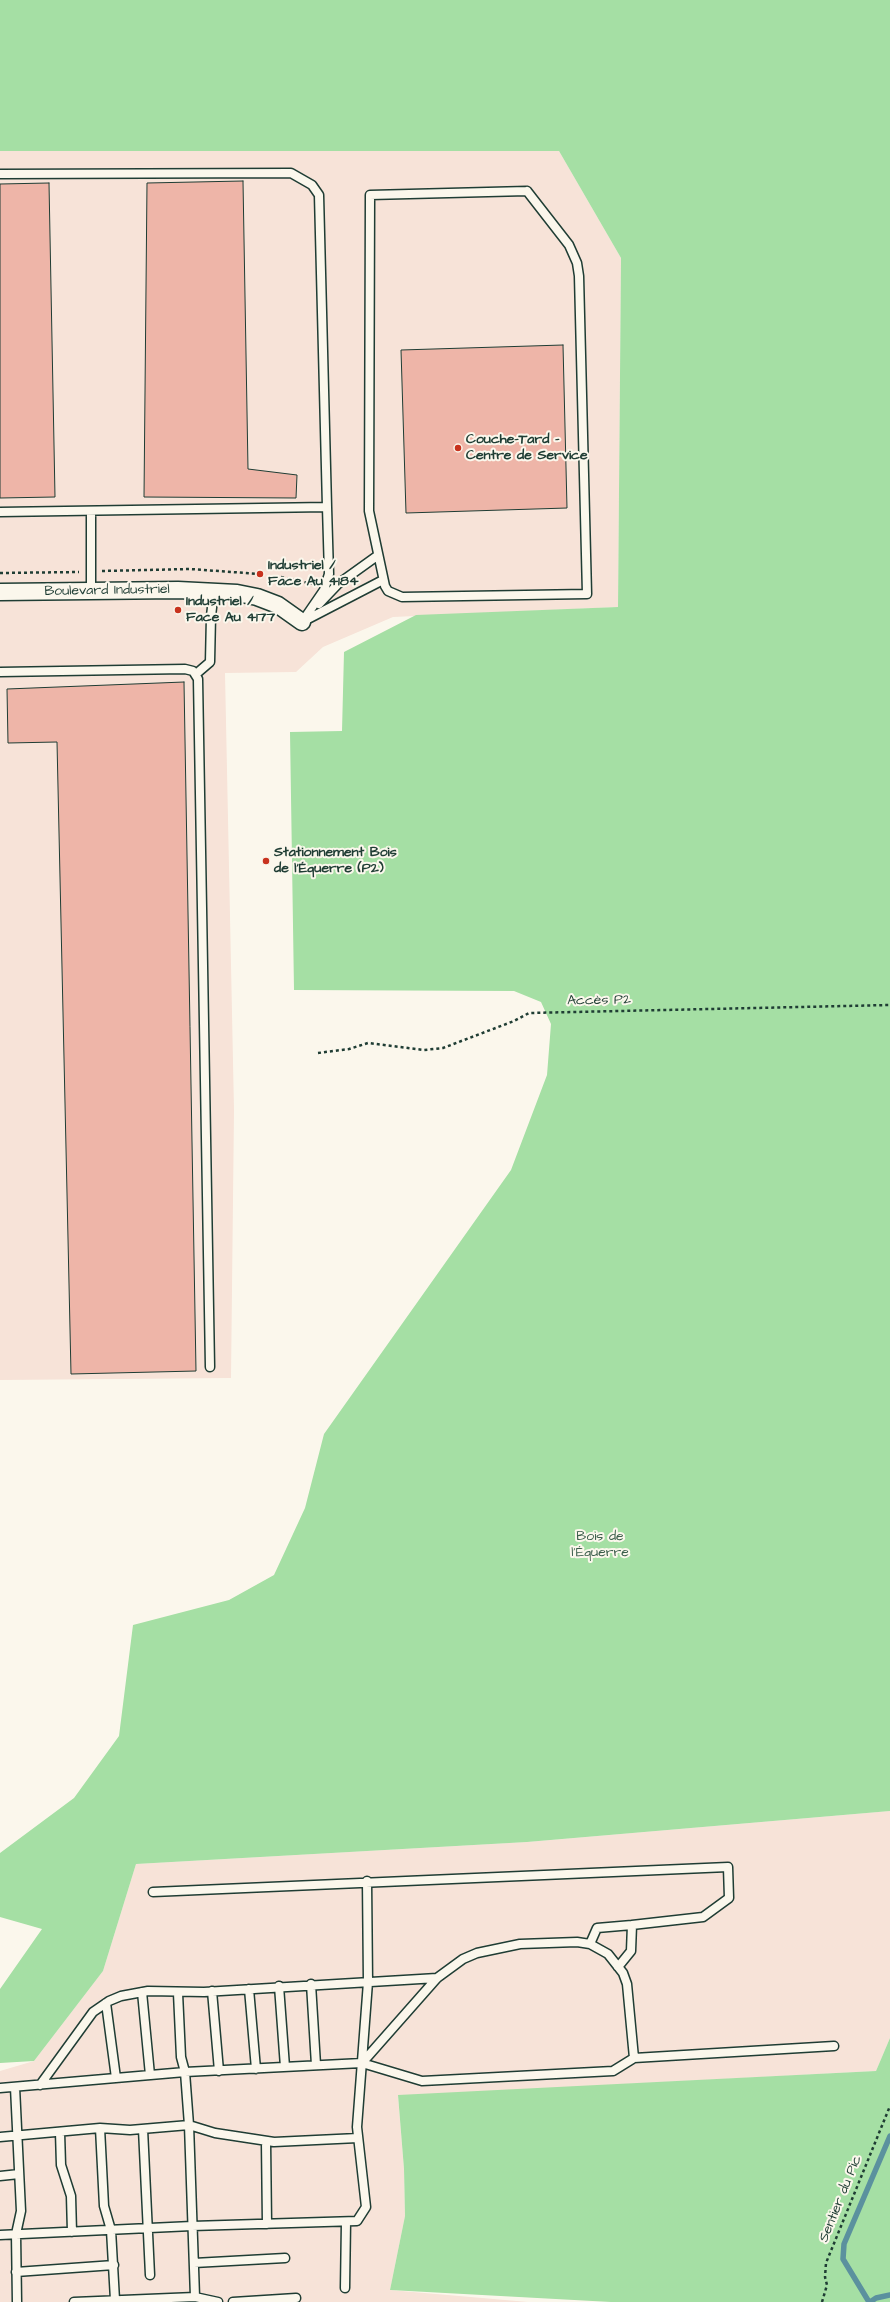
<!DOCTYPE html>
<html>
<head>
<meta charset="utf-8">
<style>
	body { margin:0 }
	canvas { display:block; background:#fbf7ec }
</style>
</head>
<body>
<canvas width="890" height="2302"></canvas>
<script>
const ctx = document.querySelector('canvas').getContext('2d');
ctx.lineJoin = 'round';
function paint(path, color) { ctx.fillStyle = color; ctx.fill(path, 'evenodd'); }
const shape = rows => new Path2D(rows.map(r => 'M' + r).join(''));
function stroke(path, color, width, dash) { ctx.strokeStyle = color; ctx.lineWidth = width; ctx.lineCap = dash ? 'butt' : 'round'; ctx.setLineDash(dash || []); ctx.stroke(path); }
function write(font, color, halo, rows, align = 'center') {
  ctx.font = font + ' "Architects Daughter",sans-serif'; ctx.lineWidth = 4; ctx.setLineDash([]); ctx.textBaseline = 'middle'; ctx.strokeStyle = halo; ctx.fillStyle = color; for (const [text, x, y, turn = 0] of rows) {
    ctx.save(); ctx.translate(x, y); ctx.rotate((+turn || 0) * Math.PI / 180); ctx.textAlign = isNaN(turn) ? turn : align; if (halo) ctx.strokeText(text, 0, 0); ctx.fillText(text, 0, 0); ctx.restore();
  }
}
const built = shape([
	[0,151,559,151,621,258,618,607,393,617,323,647,296,672,225,673,234,1110,231,1378,0,1380],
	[890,1811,890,2038,876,2071,398,2096,404,2169,405,2216,390,2290,528,2302,0,2302,0,2071,34,2061,103,1971,136,1864,527,1842]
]);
const green = shape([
	[0,0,890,0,890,1811,527,1842,136,1864,103,1971,34,2061,0,2063,0,1989,42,1929,0,1917,0,1853,74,1798,119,1736,133,1625,229,1600,274,1575,305,1508,324,1434,511,1170,547,1075,551,1024,541,1002,514,991,294,990,290,732,342,731,344,652,416,615,618,607,621,258,559,151,0,151],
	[890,2038,890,2302,611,2302,390,2290,405,2216,404,2169,398,2095,876,2071]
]);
const stream = shape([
	[869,2302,843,2259,844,2244,890,2136],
	[870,2302,876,2298,890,2295]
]);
const building = shape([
	[243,181,248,469,297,475,296,498,144,497,147,183,243,181],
	[49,183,55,497,0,498,0,184,49,183],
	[563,345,567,508,406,513,401,350,563,345],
	[184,682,196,1371,71,1374,57,742,8,743,7,689,184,682]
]);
const path = shape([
	[102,571,190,569,260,574],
	[0,573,79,572],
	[281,577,313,584],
	[318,1053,349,1049,368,1043,424,1050,443,1048,514,1021,529,1013,890,1005],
	[822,2302,827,2285,825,2277,826,2263,890,2106]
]);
const service = shape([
	[0,174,291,173,312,185,319,195,327,507],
	[527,191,569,245,577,263,579,276,587,594,402,597,388,591,385,586,369,511,370,195,527,191],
	[91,511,91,591],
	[0,512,327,507,329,574,324,590,302,622],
	[319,604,338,584,377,556],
	[304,621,383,580],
	[0,672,185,669,193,671,198,679,210,1367],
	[196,674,210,662,211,616,214,591],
	[153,1892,728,1867,729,1898,703,1917,632,1925,631,1951,618,1967],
	[590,1944,597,1928,632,1925],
	[311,1984,316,2065],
	[279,1986,285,2067],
	[249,1989,256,2069],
	[212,1991,219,2071],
	[142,1992,150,2075],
	[178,1993,181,2057,185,2072,189,2125,215,2133,274,2142,358,2138],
	[106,2003,116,2078],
	[634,2058,834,2046],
	[40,2085,93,2012,109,2001,121,1996,148,1991,204,1992,437,1978],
	[15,2087,21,2211,16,2234,17,2302],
	[0,2088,185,2072,362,2063,422,2081,613,2071,634,2058,627,1984,623,1973,608,1954,590,1944,577,1942,520,1944,477,1953,463,1959,437,1978,362,2063],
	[100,2128,104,2206,111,2230,115,2300],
	[143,2129,150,2275],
	[60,2132,61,2165,71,2196,72,2232],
	[0,2137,100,2128,130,2130,189,2125,195,2297,74,2302],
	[266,2142,267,2224],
	[0,2176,19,2174],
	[0,2235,192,2226,357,2221,366,2207,357,2127,368,1982,367,1881],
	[194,2263,285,2258],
	[16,2272,114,2265],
	[345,2288,346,2222],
	[195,2297,218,2302],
	[233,2302,296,2298]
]);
const minor = shape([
	[0,592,178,590,237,593,257,597,278,605,302,622]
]);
const markers = [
	[458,448,4,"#c8321e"],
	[260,574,4,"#c8321e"],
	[178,610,4,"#c8321e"],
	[266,861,4,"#c8321e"]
];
const poiNames = [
	["Couche-Tard -",466,440],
	["Centre de Service",466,456],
	["Industriel /",268,566],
	["Face Au 4184",268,582],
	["Industriel /",186,602],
	["Face Au 4177",186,618],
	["Stationnement Bois",274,853],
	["de l'Équerre (P2)",274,869]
];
const streetNames = [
	["Boulevard Industriel",107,591,-1],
	["Accès P2",599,1001,-1],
	["Sentier du Pic",841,2199,-68]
];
const parkNames = [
	["Bois de",600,1537],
	["l'Équerre",600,1553]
];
paint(built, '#f7e3d8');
paint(green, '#a5dfa4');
stroke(stream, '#5b919e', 5.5);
paint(building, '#eeb5a8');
stroke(building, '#1f3d34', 1);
stroke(service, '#1f3d34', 11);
stroke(minor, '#1f3d34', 19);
stroke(path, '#1f3d34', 2.5, [3, 3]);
stroke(service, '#fbf7ec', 8);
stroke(minor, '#fbf7ec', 16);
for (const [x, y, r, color] of markers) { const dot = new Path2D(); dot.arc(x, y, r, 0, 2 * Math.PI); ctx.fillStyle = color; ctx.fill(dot); stroke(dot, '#fbf7ec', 1.5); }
write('bold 14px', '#1f3d34', '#fbf7ec', poiNames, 'left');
write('14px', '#1f3d34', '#fbf7ec', streetNames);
write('14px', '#3a5d4a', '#fbf7ec', parkNames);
</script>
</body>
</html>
